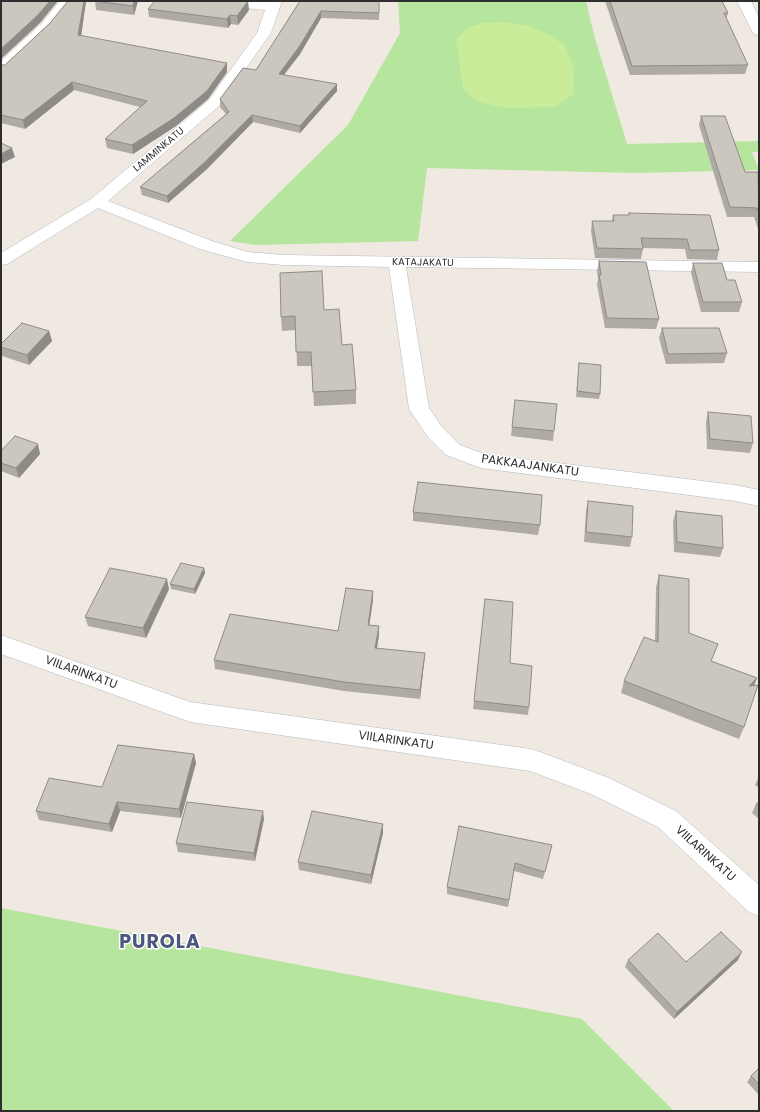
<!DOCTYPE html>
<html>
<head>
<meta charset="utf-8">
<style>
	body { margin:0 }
	#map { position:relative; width:760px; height:1112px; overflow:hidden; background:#efe9e1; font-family:Poppins,sans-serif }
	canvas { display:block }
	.frame { position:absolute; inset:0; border:2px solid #2e2e2e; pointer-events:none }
</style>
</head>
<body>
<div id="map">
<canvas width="760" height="1112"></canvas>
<div class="frame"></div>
</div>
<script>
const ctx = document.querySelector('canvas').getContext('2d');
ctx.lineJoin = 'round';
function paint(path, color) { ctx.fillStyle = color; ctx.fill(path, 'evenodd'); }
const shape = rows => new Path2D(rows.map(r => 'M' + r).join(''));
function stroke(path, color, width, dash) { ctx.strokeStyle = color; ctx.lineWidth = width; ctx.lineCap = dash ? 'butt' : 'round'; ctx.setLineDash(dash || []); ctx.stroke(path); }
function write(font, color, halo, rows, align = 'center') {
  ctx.font = font + ' Poppins,sans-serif'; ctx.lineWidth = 3; ctx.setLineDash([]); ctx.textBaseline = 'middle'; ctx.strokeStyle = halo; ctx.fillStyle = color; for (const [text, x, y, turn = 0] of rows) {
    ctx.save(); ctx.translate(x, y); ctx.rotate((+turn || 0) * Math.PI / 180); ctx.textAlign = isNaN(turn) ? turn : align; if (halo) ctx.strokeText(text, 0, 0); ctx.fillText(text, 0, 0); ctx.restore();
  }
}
const green = shape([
	[398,1,586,1,594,35,627,144,759,141,759,152,752,152,759,170,636,173,427,168,418,241,255,245,230,241,348,125,400,33],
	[1,908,582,1019,674,1111,1,1111]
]);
const pitch = shape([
	[503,22,528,26,551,35,566,47,574,69,574,94,555,107,504,108,476,101,463,89,456,39,469,27,484,23]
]);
const street = shape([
	[60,1,74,1,51,30,6,72,1,73,1,61,41,24,60,1],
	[209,1,268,2,268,1,282,1,271,33,219,106,108,201,212,241,248,252,284,255,759,262,759,272,406,267,429,408,442,427,460,445,484,454,735,485,759,490,759,506,735,501,481,468,446,455,428,437,409,409,389,267,284,265,247,262,200,249,98,208,7,264,1,265,1,253,91,199,209,100,257,33,265,10,216,5,211,4,209,1],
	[737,1,751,1,759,18,759,35,754,34,752,31,737,1],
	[1,635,190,702,531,749,540,752,609,778,676,811,759,885,759,916,749,912,658,827,591,794,530,771,190,722,1,654,1,635]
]);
const wall = shape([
	[68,1,86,1,81,36,227,72,208,99,176,126,133,154,107,148,105,139,140,107,74,90,25,129,1,123,1,65,5,65,50,23],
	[95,1,138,1,134,15,96,10],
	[300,1,379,1,379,20,321,18,300,54,284,75,337,91,300,133,253,122,207,169,168,203,142,195,140,187,226,114,220,107,220,99,256,70],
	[605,1,722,1,728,13,726,20,748,65,745,74,630,75],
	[148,9,249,10,238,25,231,24,228,28,149,17],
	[701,116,745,172,759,173,759,232,754,217,727,217,699,125],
	[629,213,719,250,717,260,687,259,685,249,643,248,641,259,595,258,591,231,592,221,612,221,613,215,628,215],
	[599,261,659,319,656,329,605,328,597,285,598,279,597,271],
	[693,263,727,280,742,302,739,312,701,312,691,273],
	[324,310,342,345,356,390,356,404,314,406,312,366,297,366,296,330,282,331,281,317],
	[662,328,727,353,724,363,666,364,659,338],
	[49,331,52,341,29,365,2,356,1,352,1,344],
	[579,363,600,394,599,399,576,397],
	[515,400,554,431,553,441,511,436],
	[708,412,753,443,750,453,707,449,706,422],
	[1,451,40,454,19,478,1,471],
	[588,501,632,537,630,547,584,542,586,511],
	[676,511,723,548,720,557,674,552,673,521],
	[413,512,540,525,538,535,413,521],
	[204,568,205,573,195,594,171,589,170,584],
	[659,575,689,633,711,661,757,678,754,685,744,727,739,739,621,693,624,681,655,641,656,587],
	[169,589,146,638,88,626,85,617],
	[373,591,373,600,369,625,379,635,377,649,425,653,424,663,420,699,344,691,215,669,214,660,338,631],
	[510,663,529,707,528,715,473,709,474,701],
	[194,754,196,763,181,818,120,811,112,832,39,820,36,811,102,787],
	[759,776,759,788,755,785],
	[759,802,759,819,752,813,756,804],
	[264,819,255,861,178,852,176,843],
	[383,824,383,833,371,884,299,870,298,862],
	[552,845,543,879,514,871,508,907,447,894,447,887],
	[628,960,686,962,738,960,674,1019,625,967],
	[759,1068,759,1095,747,1082,751,1076]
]);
const shadedWall = shape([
	[50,1,58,1,40,23,1,59,1,49],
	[84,1,86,1,80,44,78,35],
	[134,1,138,1,134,15,133,6],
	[248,1,249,10,238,25,237,16],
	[321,11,321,18,300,54,279,81,279,74],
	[230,15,231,24,228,28,227,19],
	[227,63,227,72,208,99,176,126,133,154,132,145],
	[72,82,74,90,25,129,23,120],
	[337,84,337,91,300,133,300,126],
	[252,115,253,122,207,169,168,203,167,196],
	[12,148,15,157,1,164,1,154],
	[49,331,52,341,29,365,27,355],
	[38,444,40,454,19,478,16,468],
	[204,568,205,573,195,594,194,589],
	[167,579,169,589,146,638,143,628],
	[373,591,373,600,368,634,368,625],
	[379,626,379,635,375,658,375,648],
	[425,653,424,663,420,699,420,690],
	[757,678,752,691,749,686],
	[194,754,196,763,181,818,179,809],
	[117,802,120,811,112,832,109,824],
	[263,811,264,819,255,861,254,853],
	[383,824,383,833,371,884,371,875],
	[742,952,738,960,674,1019,677,1012]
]);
const building = shape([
	[1,1,50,1,38,15,1,49,1,1],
	[68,1,84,1,78,35,227,63,207,91,174,118,132,145,105,139,147,101,72,82,23,120,1,115,1,65,5,65,50,23,68,1],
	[95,1,134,1,133,6,95,1],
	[155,1,248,1,237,16,230,15,227,19,148,9,155,1],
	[300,1,379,1,379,13,321,11,299,47,279,74,337,84,300,126,252,115,206,161,167,196,140,187,229,112,220,99,243,68,256,70,300,1],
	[610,1,722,1,728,13,724,13,748,65,632,66,610,1],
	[701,116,725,116,745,172,758,172,759,214,757,208,730,207,701,116],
	[1,143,12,148,1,154,1,143],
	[629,213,710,215,719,250,690,250,687,239,641,238,643,249,597,248,592,221,614,221,613,215,629,215,629,213],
	[599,261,646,262,659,319,607,318,599,275,601,275,599,261],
	[693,263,722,263,727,280,735,280,742,302,703,302,693,263],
	[322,271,324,310,339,309,342,345,352,344,356,390,313,392,311,352,296,352,295,316,281,317,280,273,322,271],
	[22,323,49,331,27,355,1,347,1,344,22,323],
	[662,328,719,328,727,353,668,354,662,328],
	[579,363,601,365,600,394,577,391,579,363],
	[515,400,557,404,554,431,512,427,515,400],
	[708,412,751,416,753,443,710,439,708,412],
	[15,436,38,444,16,468,1,463,1,451,15,436],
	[418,482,542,495,540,525,413,512,418,482],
	[588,501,633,506,632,537,586,532,588,501],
	[676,511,722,516,723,548,677,542,676,511],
	[181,563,204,568,194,589,170,584,181,563],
	[110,568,167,579,143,628,85,617,110,568],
	[659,575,689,579,689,633,718,644,711,661,757,678,749,686,758,685,744,727,624,681,644,637,658,642,659,575],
	[346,588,373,591,368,625,379,626,375,648,425,653,420,690,344,682,214,660,230,614,338,631,346,588],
	[485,599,513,602,510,663,532,666,529,707,474,701,485,599],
	[118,745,194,754,179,809,117,802,109,824,36,811,49,778,102,787,118,745],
	[187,802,263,811,254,853,176,843,187,802],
	[759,802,759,807,756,804,759,802],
	[312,811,383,824,371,875,298,862,312,811],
	[459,826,552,845,545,872,515,863,509,900,447,887,459,826],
	[721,932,742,952,677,1012,628,960,658,933,686,962,721,932],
	[759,1068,759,1084,751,1076,759,1068]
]);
const farStreetnames = [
	["LAMMINKATU",159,150,-40],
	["KATAJAKATU",423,263,1]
];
const streetNames = [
	["PAKKAAJANKATU",530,466,8],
	["VIILARINKATU",81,673,20],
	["VIILARINKATU",396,741,8],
	["VIILARINKATU",705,854,42]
];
const nearDistrictnames = [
	["PUROLA",160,943]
];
paint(green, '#b6e59e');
paint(pitch, '#c9ec9a');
stroke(street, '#b4b7c1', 1);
paint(street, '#fff');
paint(wall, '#afaba4');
paint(shadedWall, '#8e8b86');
paint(building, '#cbc7bf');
stroke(building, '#8e8b86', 1);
write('10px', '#2e2e2e', '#fff', farStreetnames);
write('12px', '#2e2e2e', '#fff', streetNames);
ctx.letterSpacing = '1px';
write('bold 19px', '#4d5680', '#fff', nearDistrictnames);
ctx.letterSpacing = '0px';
</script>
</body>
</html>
